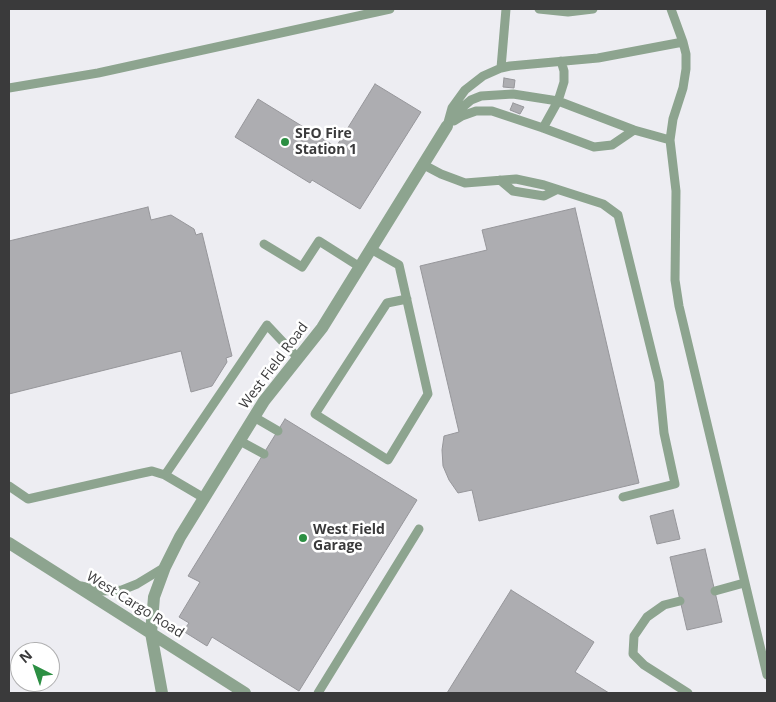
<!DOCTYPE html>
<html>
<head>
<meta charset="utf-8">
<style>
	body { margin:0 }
	#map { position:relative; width:776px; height:702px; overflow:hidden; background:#ededf2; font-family:"Open Sans",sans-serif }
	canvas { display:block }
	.frame { position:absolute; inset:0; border:10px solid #3a3a3b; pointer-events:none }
	.north { position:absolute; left:10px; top:642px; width:50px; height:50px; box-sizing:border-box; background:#fff; border:1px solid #b0b0b1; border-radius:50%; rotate:319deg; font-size:14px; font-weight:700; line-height:20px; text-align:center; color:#3a3a3b }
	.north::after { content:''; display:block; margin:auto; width:18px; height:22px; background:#2c8f43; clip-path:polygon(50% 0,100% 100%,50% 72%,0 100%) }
</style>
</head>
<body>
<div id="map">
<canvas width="776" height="702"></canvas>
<div class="frame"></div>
<div class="north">N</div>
</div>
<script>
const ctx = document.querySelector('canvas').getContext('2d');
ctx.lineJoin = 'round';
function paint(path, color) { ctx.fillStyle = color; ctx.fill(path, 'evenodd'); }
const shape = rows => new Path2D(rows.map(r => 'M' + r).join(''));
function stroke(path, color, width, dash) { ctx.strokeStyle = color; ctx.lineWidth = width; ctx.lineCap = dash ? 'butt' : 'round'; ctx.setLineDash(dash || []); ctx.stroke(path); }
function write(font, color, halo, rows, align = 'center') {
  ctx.font = font + ' "Open Sans",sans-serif'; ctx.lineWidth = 5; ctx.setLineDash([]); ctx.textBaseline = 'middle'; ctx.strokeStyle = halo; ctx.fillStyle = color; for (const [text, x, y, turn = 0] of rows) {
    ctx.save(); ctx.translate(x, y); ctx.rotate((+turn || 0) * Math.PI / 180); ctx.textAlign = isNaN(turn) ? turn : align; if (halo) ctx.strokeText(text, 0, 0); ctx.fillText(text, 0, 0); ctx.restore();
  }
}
const building = shape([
	[504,78,515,80,514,88,503,87,504,78],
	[375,84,421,112,360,209,312,180,310,183,235,137,258,99,336,147,375,84],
	[513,103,524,107,520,114,510,110,513,103],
	[148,207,151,220,171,215,194,229,196,235,202,233,232,356,226,358,227,362,212,386,191,392,181,351,9,394,9,241,148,207],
	[575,208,639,483,479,521,472,490,458,493,449,480,443,466,442,450,444,436,459,432,420,266,487,250,482,230,575,208],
	[285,419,417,500,299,691,212,637,207,646,183,631,189,623,179,617,200,582,188,576,285,419],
	[673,510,680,539,657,544,650,516,673,510],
	[705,549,722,622,687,630,670,557,705,549],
	[511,590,594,642,575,672,609,693,447,693,511,590]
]);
const lane = shape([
	[539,9,568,12,593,9],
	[671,9,683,42,686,54,686,69,683,88,673,119,670,140,676,191,675,280,679,306,767,675],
	[501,68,506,9],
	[9,88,98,73,390,9],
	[454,121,462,116,476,111,492,111,543,128,594,147,612,145,634,130],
	[449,123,464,106,471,100,481,96,513,94,558,101,634,130,670,140],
	[447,126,452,108,465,90,483,76,501,68,510,66,598,58,683,42],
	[543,128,558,101,564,82,564,71,561,61],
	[424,165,441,174,465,183,516,179,544,185,603,204,618,215,659,382,664,433,675,484,623,497],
	[500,180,513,191,544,196,556,190],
	[264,244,302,267,319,241,360,267],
	[371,249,399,265,428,394,388,460,315,414,387,303,407,299],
	[254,417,278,431],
	[240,441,264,454],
	[9,486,28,499,138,474,152,471,165,475],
	[204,498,165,475,267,325,298,358],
	[81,586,102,591,122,590,137,584,165,567],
	[715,591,744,583],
	[680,601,664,605,647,617,634,636,633,654,644,665,688,693],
	[318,693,419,529]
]);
const street = shape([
	[9,543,245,693],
	[162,693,151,633,154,597,165,567,180,537,264,401,322,328,447,126]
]);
const markers = [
	[285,142,5,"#2c8f43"],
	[303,538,5,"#2c8f43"]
];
const poiNames = [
	["SFO Fire",295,134],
	["Station 1",295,150],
	["West Field",313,530],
	["Garage",313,546]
];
const streetNames = [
	["West Field Road",274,366,-53],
	["West Cargo Road",135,605,32]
];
paint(building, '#adadb1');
stroke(building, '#96969a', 1);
stroke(lane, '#8da48f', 9);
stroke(street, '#8da48f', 12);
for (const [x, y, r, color] of markers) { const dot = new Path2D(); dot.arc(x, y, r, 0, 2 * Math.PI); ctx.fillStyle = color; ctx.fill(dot); stroke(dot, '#fff', 2); }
write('bold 14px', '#3a3a3b', '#fff', poiNames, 'left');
write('14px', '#3a3a3b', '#fff', streetNames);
</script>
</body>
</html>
